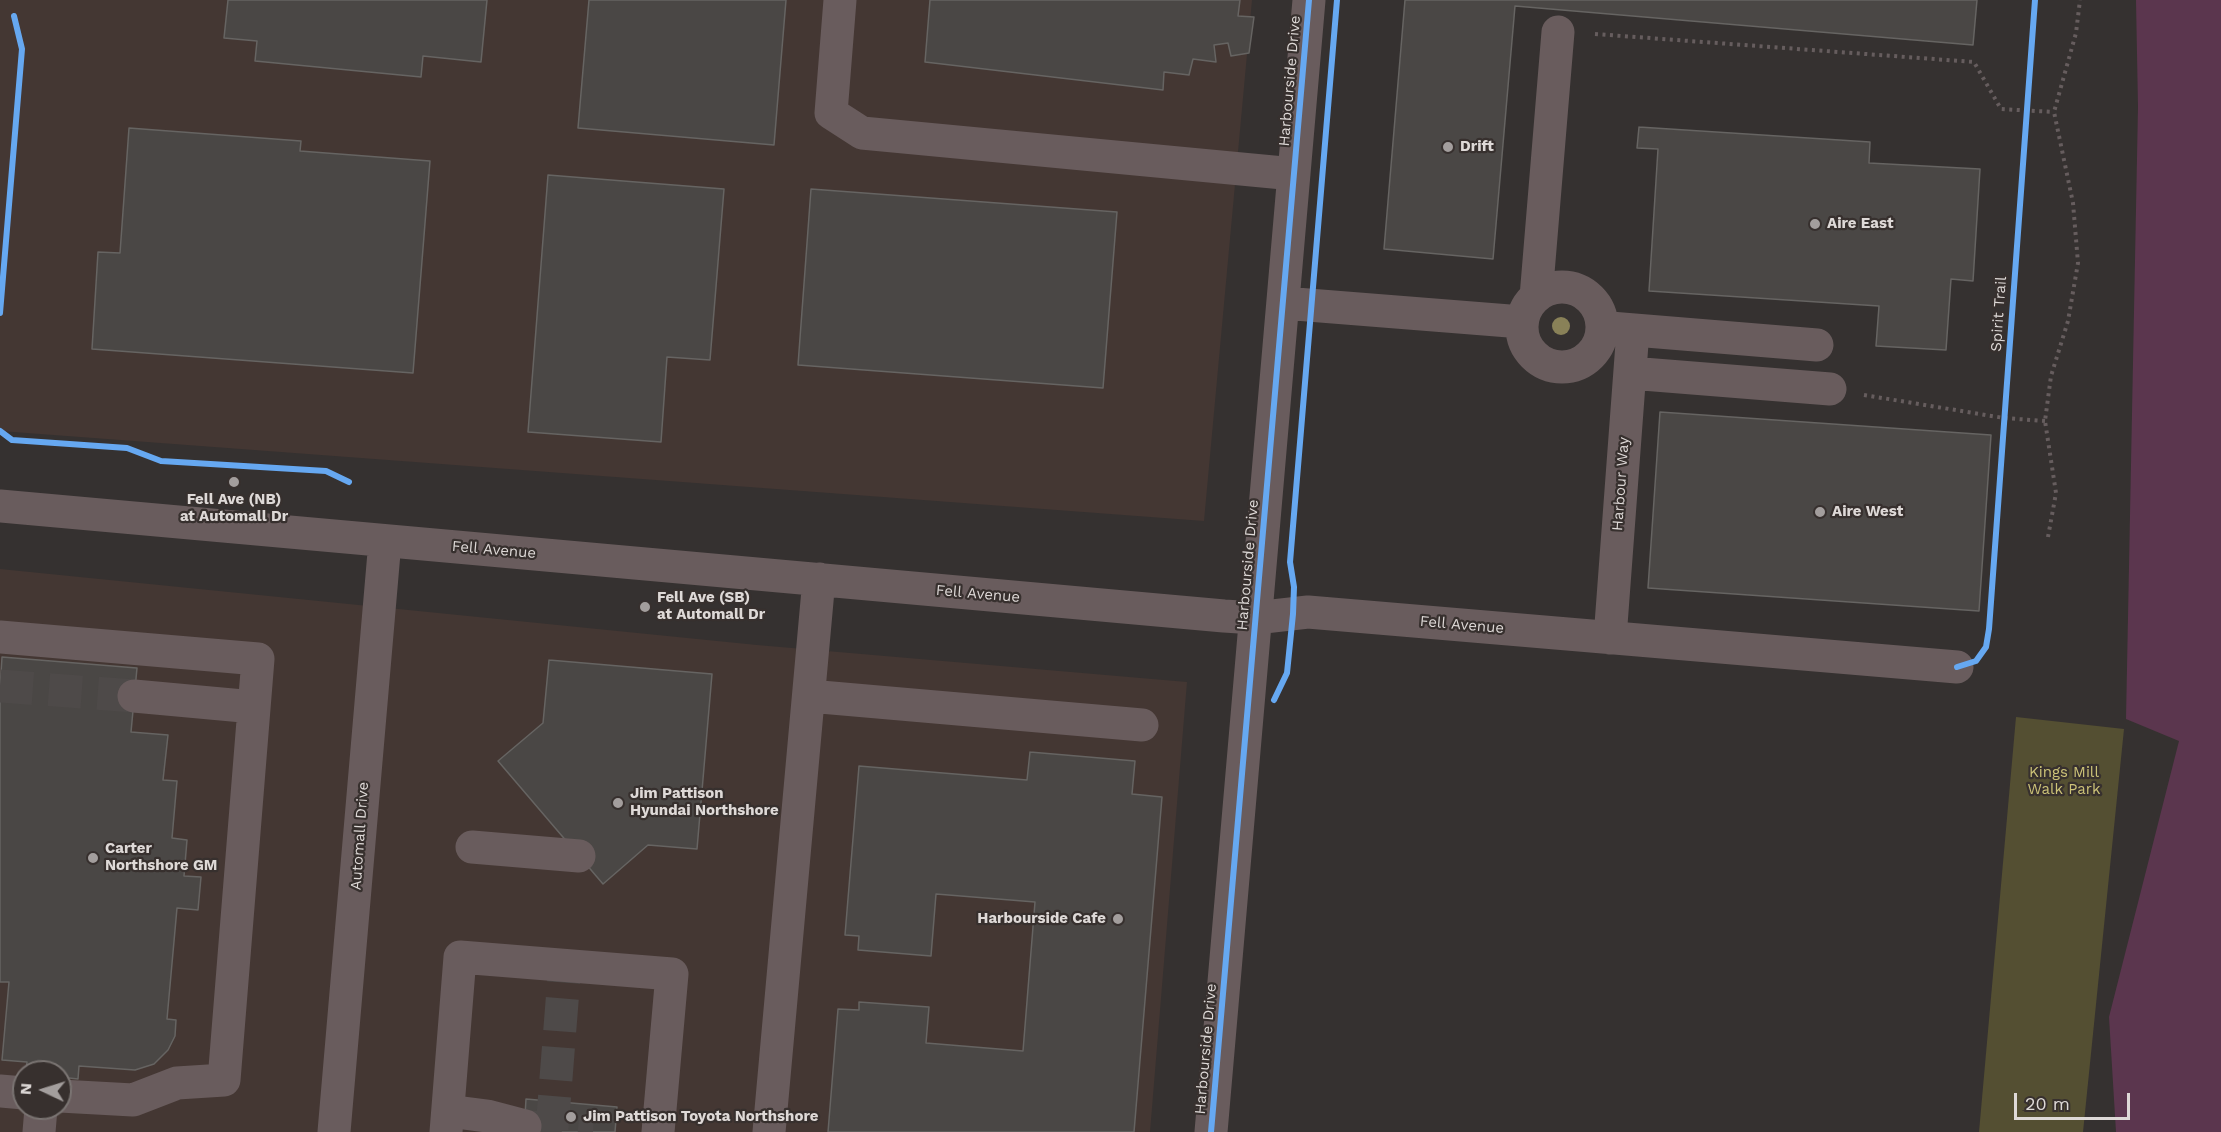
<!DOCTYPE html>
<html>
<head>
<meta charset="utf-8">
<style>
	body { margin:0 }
	#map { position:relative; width:2221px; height:1132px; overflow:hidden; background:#353130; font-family:"Work Sans",sans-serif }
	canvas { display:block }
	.north { position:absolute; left:12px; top:1060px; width:60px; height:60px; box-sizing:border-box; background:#37302e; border:2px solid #7a7472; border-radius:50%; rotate:274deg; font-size:16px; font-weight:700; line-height:24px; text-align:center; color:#ded9d7 }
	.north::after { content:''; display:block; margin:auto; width:21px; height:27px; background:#a39e9d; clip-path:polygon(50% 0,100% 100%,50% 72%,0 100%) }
	.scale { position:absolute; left:2014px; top:1093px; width:116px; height:27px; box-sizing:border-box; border:3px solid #ded9d7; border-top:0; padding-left:8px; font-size:18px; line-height:21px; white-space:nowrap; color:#ded9d7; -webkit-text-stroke:4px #37302e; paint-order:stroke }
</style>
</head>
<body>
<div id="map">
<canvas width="2221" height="1132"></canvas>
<div class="north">N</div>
<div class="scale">20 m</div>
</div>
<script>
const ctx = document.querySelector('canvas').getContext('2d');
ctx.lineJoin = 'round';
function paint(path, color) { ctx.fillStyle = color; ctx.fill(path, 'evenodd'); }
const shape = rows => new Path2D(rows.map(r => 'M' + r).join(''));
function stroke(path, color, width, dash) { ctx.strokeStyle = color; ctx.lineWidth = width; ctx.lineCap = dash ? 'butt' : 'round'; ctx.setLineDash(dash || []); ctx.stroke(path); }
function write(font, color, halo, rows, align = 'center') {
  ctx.font = font + ' "Work Sans",sans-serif'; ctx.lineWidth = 4.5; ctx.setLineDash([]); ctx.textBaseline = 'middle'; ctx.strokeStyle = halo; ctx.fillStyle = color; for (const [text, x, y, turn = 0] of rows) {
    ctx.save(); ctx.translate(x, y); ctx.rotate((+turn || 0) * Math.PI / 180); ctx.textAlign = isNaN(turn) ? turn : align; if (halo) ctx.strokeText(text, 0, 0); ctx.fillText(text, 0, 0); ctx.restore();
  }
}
const built = shape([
	[0,0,1252,0,1204,521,0,431],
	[0,569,757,645,1187,682,1150,1132,0,1132],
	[24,1072,60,1072,60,1108,24,1108]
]);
const green = shape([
	[2016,717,2124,729,2083,1132,1979,1132]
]);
const water = shape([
	[2136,0,2221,0,2221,1132,2116,1132,2109,1017,2179,741,2126,719,2138,107]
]);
const building = shape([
	[228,0,487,0,481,62,423,56,421,77,255,61,257,41,224,38,228,0],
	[589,0,786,0,774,145,578,128,589,0],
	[930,0,1240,0,1238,16,1254,17,1249,53,1231,56,1228,43,1214,45,1216,62,1193,59,1189,75,1164,72,1163,90,925,62,930,0],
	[1405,0,1977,0,1973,45,1515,6,1493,259,1384,249,1405,0],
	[1639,127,1870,142,1869,163,1980,169,1973,281,1951,279,1946,350,1876,346,1879,306,1649,291,1658,149,1637,148,1639,127],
	[129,128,301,141,300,151,430,161,413,373,92,349,98,252,120,253,129,128],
	[548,175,724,189,710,360,667,357,661,442,528,432,548,175],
	[811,189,1117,212,1103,388,798,365,811,189],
	[1660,412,1991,435,1979,611,1648,588,1660,412],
	[2,657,137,668,131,732,168,735,163,780,177,781,172,838,187,840,184,876,201,877,198,910,177,908,167,1019,176,1020,175,1036,168,1050,154,1064,135,1070,79,1066,78,1079,60,1077,60,1072,26,1072,27,1062,2,1060,9,982,0,982,0,690,2,657],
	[549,660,712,674,697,849,648,845,603,884,498,761,543,723,549,660],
	[1030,752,1135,761,1132,794,1162,797,1134,1132,828,1132,838,1009,859,1010,859,1002,929,1007,926,1043,1023,1051,1035,902,936,894,931,956,858,950,859,936,845,935,859,766,1027,780,1030,752],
	[526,1099,617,1107,615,1132,524,1132,526,1099]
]);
const minorTunnel = shape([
	[0,686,134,696],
	[529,1127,593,1132],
	[552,1129,565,964]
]);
const path = shape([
	[1595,34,1974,62,2001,109,2054,112],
	[1864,395,2004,418,2045,421],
	[2048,537,2056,493,2045,421,2051,376,2068,321,2078,263,2073,203,2054,112,2076,33,2080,0]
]);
const minor = shape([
	[840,0,831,113,862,133,1294,174],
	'1522 327a40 40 0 1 1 80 0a40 40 0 1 1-80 0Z',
	[1536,297,1558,32],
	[1283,303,1522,322],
	[1610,328,1817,345],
	[1630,373,1830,389],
	[0,506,1224,616,1255,618,1308,612,1957,667],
	[0,637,258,659,224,1080,177,1083,133,1100,60,1096],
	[1610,638,1633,330],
	[134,696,254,707],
	[809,696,1142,725],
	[472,847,579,856],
	[0,1091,24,1093],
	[448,1111,487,1116,525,1126],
	[39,1132,41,1108],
	[334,1132,385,541],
	[446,1132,460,957,672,974,658,1132],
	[769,1132,819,579],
	[1211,1132,1309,0]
]);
const cycleway = shape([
	[0,313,22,49,14,16],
	[0,431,12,440,127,448,161,461,326,471,349,482],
	[1957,667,1976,661,1986,647,1989,629,2035,0],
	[1274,700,1287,673,1293,614,1294,587,1290,562,1337,0],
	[1211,1132,1309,0]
]);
const trees = [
	[1561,326]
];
const markers = [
	[1448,147,6,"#a39e9d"],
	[1815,224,6,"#a39e9d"],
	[234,482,6,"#a39e9d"],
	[1820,512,6,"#a39e9d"],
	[645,607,6,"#a39e9d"],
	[618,803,6,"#a39e9d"],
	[93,858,6,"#a39e9d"],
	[1118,919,6,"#a39e9d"],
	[571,1117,6,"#a39e9d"]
];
const streetNames = [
	["Harbourside Drive",1290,81,-85],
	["Spirit Trail",1999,314,-86],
	["Harbour Way",1621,484,-86],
	["Fell Avenue",494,550,5],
	["Harbourside Drive",1248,565,-85],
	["Fell Avenue",978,594,5],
	["Fell Avenue",1462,625,5],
	["Automall Drive",360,836,-86],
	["Harbourside Drive",1206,1049,-85]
];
const poiNames = [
	["Drift",1460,147],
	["Aire East",1827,224],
	["Fell Ave (NB)",234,500,"center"],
	["at Automall Dr",234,517,"center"],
	["Aire West",1832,512],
	["Fell Ave (SB)",657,598],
	["at Automall Dr",657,615],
	["Jim Pattison",630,794],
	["Hyundai Northshore",630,811],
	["Carter",105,849],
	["Northshore GM",105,866],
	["Harbourside Cafe",1106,919,"right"],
	["Jim Pattison Toyota Northshore",583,1117]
];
const parkNames = [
	["Kings Mill",2064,773],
	["Walk Park",2064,790]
];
paint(built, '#443733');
paint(green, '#544f32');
paint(water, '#5b364e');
paint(building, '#4a4745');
stroke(building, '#666462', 1.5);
stroke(minorTunnel, '#4e4a49', 33, [33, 16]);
stroke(path, '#665d5e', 4, [3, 4.5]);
stroke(minor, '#695c5d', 33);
stroke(cycleway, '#66a8f1', 6);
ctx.fillStyle = '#898158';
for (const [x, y] of trees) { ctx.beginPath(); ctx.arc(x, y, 9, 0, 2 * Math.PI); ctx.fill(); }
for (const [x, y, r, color] of markers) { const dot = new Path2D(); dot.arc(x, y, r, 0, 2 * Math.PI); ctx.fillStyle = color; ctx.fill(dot); stroke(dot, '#37302e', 2); }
write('15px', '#ded9d7', '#37302e', streetNames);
write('bold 15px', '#ded9d7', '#37302e', poiNames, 'left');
write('15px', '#cdc378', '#37302e', parkNames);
</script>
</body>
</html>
